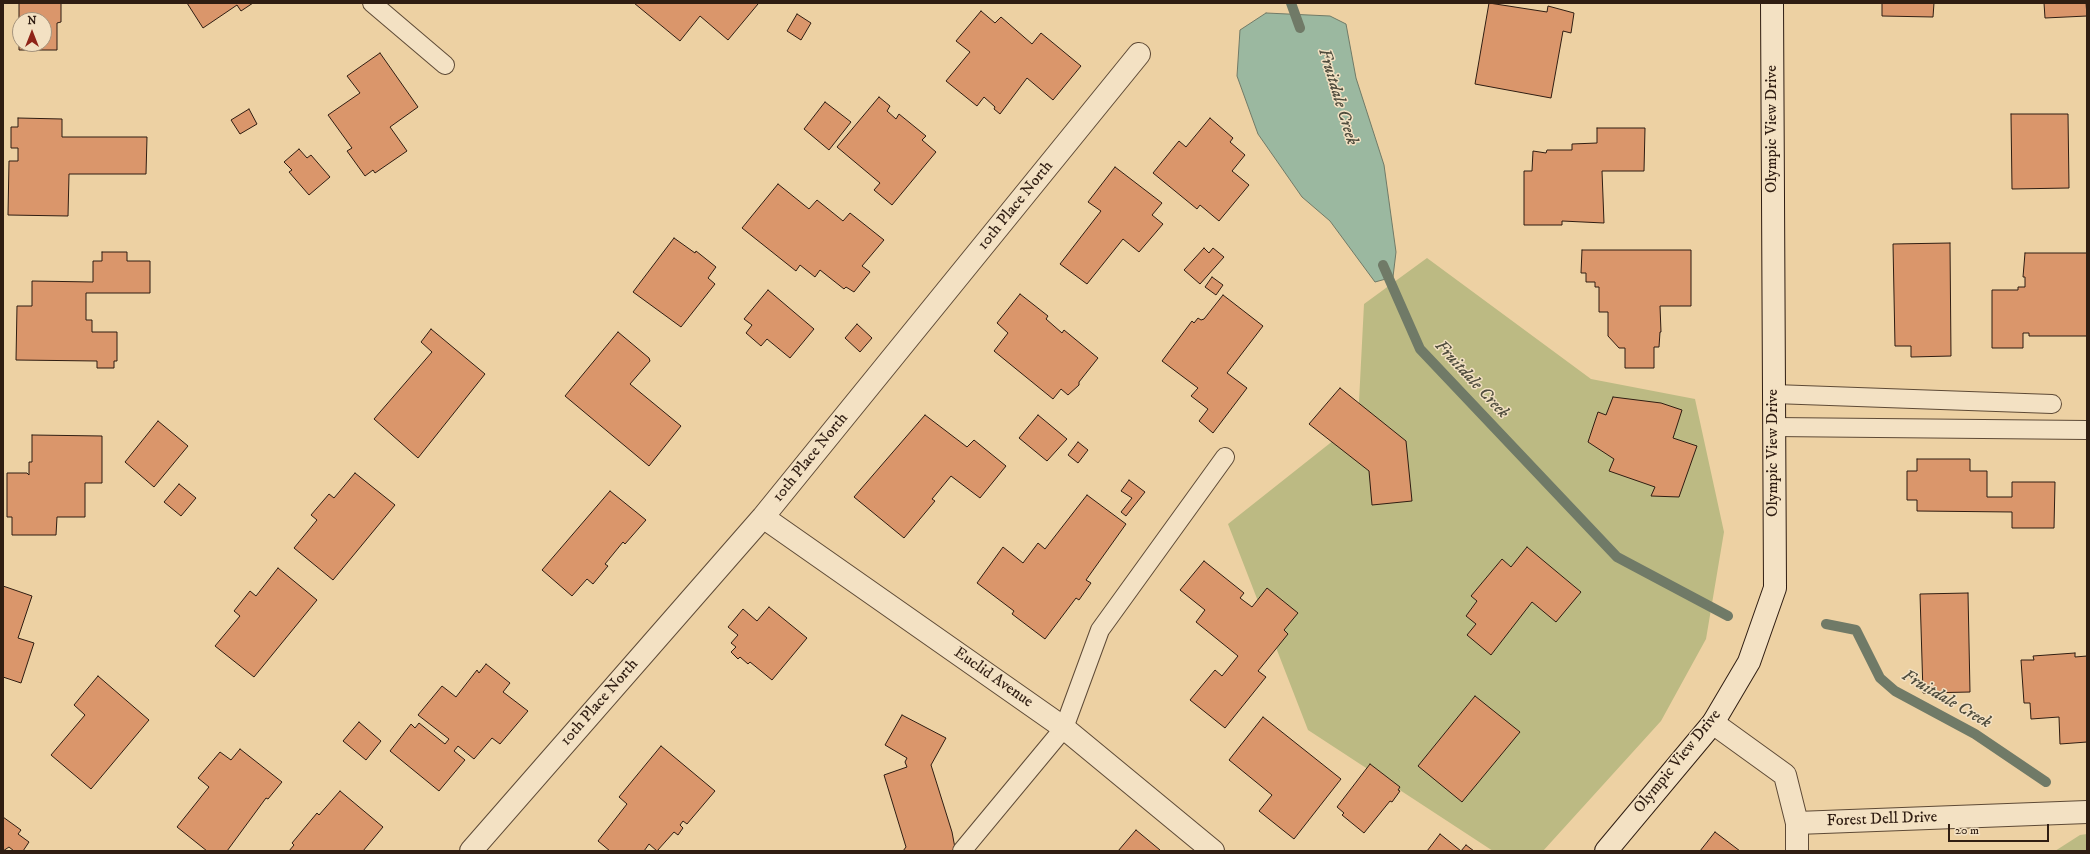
<!DOCTYPE html>
<html>
<head>
<meta charset="utf-8">
<style>
	body { margin:0 }
	#map { position:relative; width:2090px; height:854px; overflow:hidden; background:#edd1a3; font-family:"IM FELL DW Pica",serif }
	canvas { display:block }
	.frame { position:absolute; inset:0; border:4px solid #2f1d12; pointer-events:none }
	.north { position:absolute; left:12px; top:12px; width:40px; height:40px; box-sizing:border-box; background:#f3e1c3; border:1px solid #a5937c; border-radius:50%; rotate:0deg; font-size:11px; font-weight:700; line-height:16px; text-align:center; color:#2f1d12 }
	.north::after { content:''; display:block; margin:auto; width:14px; height:18px; background:#8f2418; clip-path:polygon(50% 0,100% 100%,50% 72%,0 100%) }
	.scale { position:absolute; left:1948px; top:824px; width:101px; height:18px; box-sizing:border-box; border:2px solid #2f1d12; border-top:0; padding-left:5px; font-size:12px; line-height:14px; white-space:nowrap; color:#2f1d12; -webkit-text-stroke:3px #f3e1c3; paint-order:stroke }
</style>
</head>
<body>
<div id="map">
<canvas width="2090" height="854"></canvas>
<div class="frame"></div>
<div class="north">N</div>
<div class="scale">20 m</div>
</div>
<script>
const ctx = document.querySelector('canvas').getContext('2d');
ctx.lineJoin = 'round';
function paint(path, color) { ctx.fillStyle = color; ctx.fill(path, 'evenodd'); }
const shape = rows => new Path2D(rows.map(r => 'M' + r).join(''));
function stroke(path, color, width, dash) { ctx.strokeStyle = color; ctx.lineWidth = width; ctx.lineCap = dash ? 'butt' : 'round'; ctx.setLineDash(dash || []); ctx.stroke(path); }
function write(font, color, halo, rows, align = 'center') {
  ctx.font = font + ' "IM FELL DW Pica",serif'; ctx.lineWidth = 3; ctx.setLineDash([]); ctx.textBaseline = 'middle'; ctx.strokeStyle = halo; ctx.fillStyle = color; for (const [text, x, y, turn = 0] of rows) {
    ctx.save(); ctx.translate(x, y); ctx.rotate((+turn || 0) * Math.PI / 180); ctx.textAlign = isNaN(turn) ? turn : align; if (halo) ctx.strokeText(text, 0, 0); ctx.fillText(text, 0, 0); ctx.restore();
  }
}
const green = shape([
	[1427,258,1591,379,1695,399,1724,532,1706,639,1661,721,1543,851,1493,851,1308,730,1228,524,1358,421,1364,304],
	[2087,834,2087,851,2055,851,2080,835]
]);
const water = shape([
	[1266,13,1330,16,1346,24,1356,78,1384,165,1396,252,1393,277,1375,282,1330,221,1302,197,1258,134,1237,76,1240,30,1266,13]
]);
const stream = shape([
	[1291,3,1300,28],
	[1383,265,1420,349,1617,557,1728,616],
	[1826,624,1856,630,1880,678,1895,691,1975,734,2046,782]
]);
const building = shape([
	[19,3,61,3,61,22,57,23,57,50,19,50,19,3],
	[20,20,44,20,44,44,20,44,20,20],
	[187,3,253,3,241,11,237,5,203,28,187,3],
	[634,3,756,3,758,4,728,40,700,16,680,41,634,3],
	[1489,3,1547,12,1548,6,1574,13,1571,33,1563,31,1551,98,1475,84,1489,3],
	[1882,3,1934,3,1933,17,1882,16,1882,3],
	[2044,3,2086,3,2087,16,2045,18,2044,3],
	[981,11,995,23,1001,17,1032,44,1041,33,1081,66,1053,100,1027,78,1000,114,994,109,995,107,984,97,977,106,946,81,970,52,956,41,981,11],
	[797,14,811,23,801,40,787,31,797,14],
	[380,53,418,107,390,127,407,151,375,173,373,170,365,176,347,151,352,148,328,115,360,93,347,76,380,53],
	[879,97,890,106,887,111,896,119,899,114,926,136,922,140,936,152,892,205,874,190,880,183,837,147,879,97],
	[825,102,851,122,829,150,804,129,825,102],
	[249,109,257,124,240,134,231,120,249,109],
	[2011,114,2068,114,2069,188,2012,189,2011,114],
	[18,118,62,119,62,137,147,137,146,174,69,174,68,216,8,215,9,161,18,161,18,148,11,148,11,127,18,127,18,118],
	[1210,118,1233,138,1230,142,1245,155,1232,171,1249,185,1219,221,1200,205,1197,209,1153,173,1179,141,1186,147,1210,118],
	[1597,128,1645,128,1644,171,1602,171,1604,223,1562,221,1562,225,1524,225,1524,171,1532,171,1533,151,1546,153,1547,150,1572,150,1572,144,1597,143,1597,128],
	[299,149,307,158,311,155,330,177,309,195,289,172,292,170,284,162,299,149],
	[1115,167,1162,203,1152,215,1163,224,1139,252,1123,239,1087,284,1060,264,1101,211,1088,202,1115,167],
	[778,184,809,209,817,200,843,221,850,213,884,240,862,266,870,272,854,292,846,287,844,289,820,270,815,277,800,265,796,271,742,228,778,184],
	[674,238,695,253,696,251,716,267,708,278,715,284,681,327,633,292,674,238],
	[1950,243,1951,356,1911,357,1911,346,1895,346,1893,244,1950,243],
	[1204,248,1209,253,1213,248,1224,257,1200,284,1184,270,1204,248],
	[1582,250,1691,250,1691,306,1660,306,1661,332,1660,332,1659,347,1654,347,1654,368,1625,368,1625,348,1619,348,1608,336,1608,312,1599,312,1599,287,1595,287,1595,282,1586,282,1586,273,1581,273,1582,250],
	[102,252,127,252,127,261,150,261,150,293,86,293,86,320,92,320,92,332,117,332,117,361,114,361,114,368,97,368,97,361,16,360,17,306,32,306,32,281,93,282,93,261,102,261,102,252],
	[2025,253,2087,253,2087,336,2029,336,2029,333,2023,333,2023,348,1992,348,1992,290,2018,290,2018,287,2025,287,2025,277,2023,277,2025,253],
	[1212,277,1223,285,1216,295,1205,287,1212,277],
	[768,290,814,329,790,358,767,339,761,346,746,333,752,325,744,319,768,290],
	[1020,294,1048,316,1046,319,1062,333,1064,330,1098,358,1079,382,1079,385,1068,395,1061,389,1053,399,994,351,1008,333,997,323,1020,294],
	[1223,295,1263,326,1227,373,1247,388,1213,433,1199,421,1208,409,1191,396,1198,388,1162,361,1192,321,1194,323,1198,318,1201,320,1204,319,1223,295],
	[857,324,872,338,860,352,845,338,857,324],
	[431,329,485,374,418,458,374,419,432,352,421,342,431,329],
	[618,332,649,358,650,361,630,384,681,426,649,466,565,396,618,332],
	[1340,388,1406,441,1412,501,1372,505,1369,471,1309,424,1340,388],
	[1613,397,1661,403,1682,410,1673,438,1697,446,1679,497,1651,496,1655,487,1609,471,1614,459,1588,442,1598,412,1606,415,1613,397],
	[925,415,967,447,974,440,1006,466,980,498,951,476,932,499,935,501,904,538,854,497,925,415],
	[1038,415,1067,439,1047,461,1019,438,1038,415],
	[158,421,188,446,154,487,125,462,158,421],
	[32,435,102,436,102,483,85,483,85,517,57,517,56,535,12,535,12,517,7,517,7,473,27,473,29,475,29,462,32,462,32,435],
	[1078,442,1088,450,1078,463,1068,455,1078,442],
	[1917,459,1970,459,1970,471,1987,471,1987,497,2012,497,2012,482,2055,482,2054,528,2012,528,2012,512,1917,511,1917,500,1907,500,1907,471,1917,471,1917,459],
	[355,473,395,505,333,580,294,548,317,520,311,515,329,494,334,498,355,473],
	[1129,480,1145,492,1126,516,1121,512,1132,498,1121,491,1129,480],
	[179,484,196,498,181,516,164,502,179,484],
	[610,491,646,520,625,544,623,542,605,564,608,566,593,584,587,579,572,596,542,570,610,491],
	[1087,495,1126,524,1086,580,1091,583,1079,600,1076,598,1045,639,1012,614,1014,611,977,583,1003,547,1023,563,1038,543,1045,549,1087,495],
	[1527,547,1581,592,1556,622,1532,602,1491,655,1467,635,1476,624,1466,616,1477,601,1471,596,1502,559,1511,567,1527,547],
	[1204,561,1244,593,1240,598,1252,607,1267,588,1298,613,1284,630,1288,634,1258,671,1266,677,1225,728,1190,700,1215,670,1222,676,1238,656,1196,622,1205,610,1180,590,1204,561],
	[278,568,317,600,254,677,215,646,240,616,234,611,250,591,256,596,278,568],
	[3,586,32,596,18,638,34,643,21,683,3,677,3,586],
	[1968,593,1970,692,1923,693,1920,594,1968,593],
	[769,607,807,638,772,680,750,662,748,664,740,657,738,659,731,652,736,647,731,643,738,635,728,627,743,609,757,621,769,607],
	[2075,653,2075,657,2087,656,2087,742,2060,744,2059,717,2031,719,2030,703,2024,703,2021,660,2034,660,2033,656,2075,653],
	[486,664,510,683,503,692,528,711,500,744,492,738,474,759,458,746,454,751,465,760,439,791,390,751,411,724,415,728,419,723,445,744,449,739,418,715,442,686,456,697,477,670,479,673,486,664],
	[98,676,149,720,91,789,51,755,85,715,74,705,98,676],
	[1475,696,1520,732,1462,802,1418,766,1475,696],
	[902,715,946,738,931,765,952,832,955,848,953,851,903,851,906,847,884,775,907,767,905,762,907,758,885,745,902,715],
	[1263,717,1341,779,1294,839,1259,811,1272,795,1229,760,1263,717],
	[359,722,381,741,366,760,343,741,359,722],
	[661,746,715,791,687,824,683,821,680,825,683,828,678,835,674,832,657,851,649,844,644,851,610,851,598,841,627,804,619,797,661,746],
	[240,749,282,782,268,799,266,798,227,851,207,851,177,827,209,787,198,778,220,752,231,760,240,749],
	[1370,764,1400,787,1398,790,1400,791,1392,802,1390,801,1364,833,1342,815,1344,813,1337,807,1370,764],
	[340,791,383,827,363,851,289,851,294,845,292,843,317,813,319,815,340,791],
	[3,817,21,830,18,834,29,842,23,851,14,851,9,847,3,851,3,817],
	[1136,830,1160,850,1159,851,1118,851,1136,830],
	[1715,832,1740,851,1700,851,1715,832],
	[1440,834,1461,851,1427,851,1440,834],
	[1466,845,1474,851,1461,851,1466,845]
]);
const service = shape([
	[372,3,445,65],
	[1774,394,2052,404],
	[1774,427,2087,430],
	[962,851,1064,728,1100,630,1225,457]
]);
const minor = shape([
	[763,517,1064,728,1213,851],
	[1797,823,2087,812],
	[471,851,763,517,1139,54]
]);
const tertiary = shape([
	[1713,723,1785,775,1797,823,1797,851]
]);
const secondary = shape([
	[1606,851,1713,723,1749,662,1775,588,1772,3]
]);
const streetNames = [
	["Olympic View Drive",1773,129,-90],
	["10th Place North",1016,206,-51],
	["Olympic View Drive",1774,453,-90],
	["10th Place North",811,458,-51],
	["Euclid Avenue",993,678,35],
	["10th Place North",600,703,-49],
	["Olympic View Drive",1678,762,-51],
	["Forest Dell Drive",1882,820,-2]
];
const waterNames = [
	["Fruitdale Creek",1337,97,73],
	["Fruitdale Creek",1471,380,47],
	["Fruitdale Creek",1946,700,30]
];
paint(green, '#bcba83');
paint(water, '#9bb8a0');
stroke(water, '#707a67', 1);
stroke(stream, '#707a67', 10);
paint(building, '#da966b');
stroke(building, '#2f1d12', 1);
stroke(service, '#5e4a36', 20);
stroke(minor, '#5e4a36', 24);
stroke(tertiary, '#5e4a36', 24);
stroke(secondary, '#2f1d12', 24);
stroke(service, '#f3e1c3', 18);
stroke(minor, '#f3e1c3', 22);
stroke(tertiary, '#f3e1c3', 22);
stroke(secondary, '#f3e1c3', 22);
write('16px', '#2f1d12', '#f3e1c3', streetNames);
write('italic 17px', '#4f4c3d', '#f3e1c3', waterNames);
</script>
</body>
</html>
